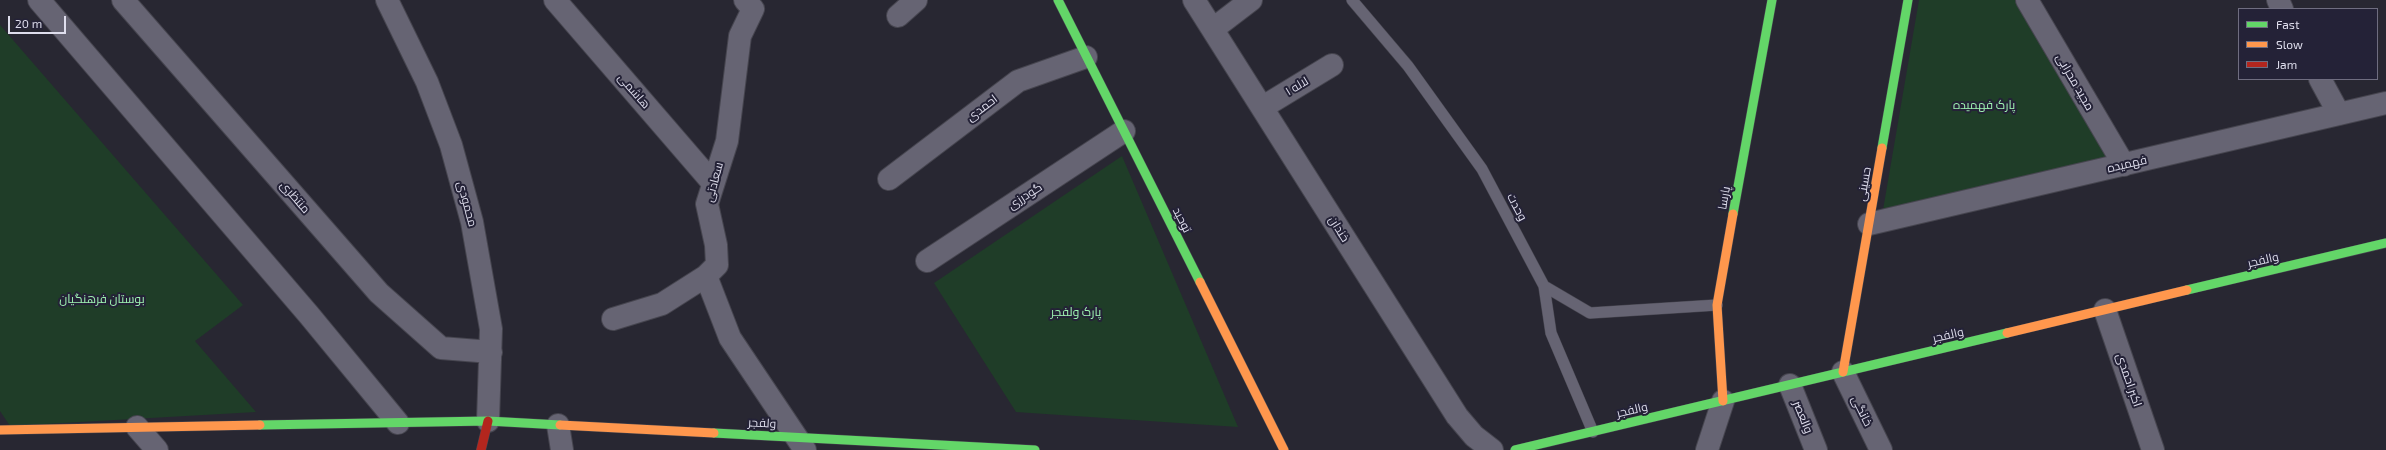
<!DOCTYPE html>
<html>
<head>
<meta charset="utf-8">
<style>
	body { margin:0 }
	#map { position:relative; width:2386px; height:450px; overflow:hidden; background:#282732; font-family:"Exo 2",sans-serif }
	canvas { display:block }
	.legend { position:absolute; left:2238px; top:8px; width:140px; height:72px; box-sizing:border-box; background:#242237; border:1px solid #6f6d80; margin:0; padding:5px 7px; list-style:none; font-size:12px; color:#dfdeed }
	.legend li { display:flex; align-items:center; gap:8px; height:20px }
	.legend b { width:20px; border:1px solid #6f6d80 }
	.scale { position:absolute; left:8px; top:16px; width:58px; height:18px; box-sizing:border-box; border:2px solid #dfdeed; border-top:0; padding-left:5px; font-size:12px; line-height:14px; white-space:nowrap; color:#dfdeed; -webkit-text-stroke:3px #242237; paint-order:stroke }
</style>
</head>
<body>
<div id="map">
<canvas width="2386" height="450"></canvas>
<ul class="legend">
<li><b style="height:5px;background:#63d668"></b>Fast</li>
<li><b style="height:5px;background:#ff974d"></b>Slow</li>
<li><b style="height:5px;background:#b3261e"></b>Jam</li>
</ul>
<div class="scale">20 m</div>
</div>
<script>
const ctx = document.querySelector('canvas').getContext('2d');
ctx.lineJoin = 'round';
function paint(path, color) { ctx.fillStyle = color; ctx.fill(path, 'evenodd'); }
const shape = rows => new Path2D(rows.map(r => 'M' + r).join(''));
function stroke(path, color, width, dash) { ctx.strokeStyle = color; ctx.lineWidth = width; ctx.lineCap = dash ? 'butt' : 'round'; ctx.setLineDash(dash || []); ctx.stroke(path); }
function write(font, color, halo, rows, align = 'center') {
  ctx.font = font + ' "Exo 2",Cairo,sans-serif'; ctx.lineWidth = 4; ctx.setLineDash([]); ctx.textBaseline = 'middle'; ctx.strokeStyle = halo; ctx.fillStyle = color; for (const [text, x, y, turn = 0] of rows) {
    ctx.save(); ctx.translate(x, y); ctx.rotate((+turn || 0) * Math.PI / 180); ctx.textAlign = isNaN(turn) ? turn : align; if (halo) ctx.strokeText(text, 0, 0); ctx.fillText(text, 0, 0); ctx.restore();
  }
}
const green = shape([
	[1919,0,2017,0,2111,162,1883,210],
	[0,25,243,305,195,341,256,412,10,426,0,411],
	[1122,156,1238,427,1016,412,934,283]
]);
const lane = shape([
	[1352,0,1408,66,1482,169,1544,286,1590,313,1717,305],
	[1544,286,1551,333,1593,432]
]);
const street = shape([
	[39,0,309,315,398,423],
	[123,0,379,293,441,348,491,352],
	[387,0,427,82,451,145,472,222,491,329,488,421],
	[555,0,712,182],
	[1194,0,1457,416,1474,436,1492,450],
	[2027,0,2124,165],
	[2278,0,2282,9],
	[898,16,916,0],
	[1213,29,1251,0],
	[2320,79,2339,114],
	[1263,107,1332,65],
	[889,179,1018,81,1086,57],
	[1869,224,2386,103],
	[927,261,1124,131],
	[706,276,730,338,805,450],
	[2105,310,2153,450],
	[613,319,662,304,706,276,717,265,716,245,707,204,727,141,740,36,753,9,745,0],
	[1843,372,1881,450],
	[1790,385,1816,450],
	[558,425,562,450],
	[137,427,157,450],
	[1707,450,1723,401]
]);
const fast = shape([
	[1058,0,1200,282],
	[1882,148,1908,0],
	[1733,214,1772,0],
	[2187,290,2386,243],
	[260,425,488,421,560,425],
	[714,433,1035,450],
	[1515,450,2007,333]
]);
const slow = shape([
	[1200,282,1284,450],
	[2007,333,2187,290],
	[1843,372,1882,148],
	[1723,401,1717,305,1733,214],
	[560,425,714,433],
	[0,430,260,425]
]);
const jam = shape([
	[481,450,488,421]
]);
const streetNames = [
	["مجید محرابی",2075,82,60],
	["لاله ۱",1297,86,-31],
	["هاشمی",634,91,49],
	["احمدی",982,108,-37],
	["فهمیده",2127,164,-13],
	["سعادتی",714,182,-75],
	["حسینی",1864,184,-80],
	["گودرزی",1025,196,-33],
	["منتظری",295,197,49],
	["پارسا",1724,198,-80],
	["محمودی",467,204,75],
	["وحدت",1517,207,62],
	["توحید",1182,220,63],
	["خندان",1339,229,58],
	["والفجر",2263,260,-13],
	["والفجر",1948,335,-13],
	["اکبر احمدی",2129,380,71],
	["والفجر",1632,410,-13],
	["خانگی",1862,411,64],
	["والعصر",1803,417,68],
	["ولفجر",762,423,3]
];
const parkNames = [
	["پارک فهمیده",1984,105],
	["بوستان فرهنگیان",102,299],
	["پارک ولفجر",1076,312]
];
paint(green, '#1f3d28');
stroke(lane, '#46454f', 12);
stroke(street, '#46454f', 24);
stroke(fast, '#46454f', 10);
stroke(slow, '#46454f', 10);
stroke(jam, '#46454f', 10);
stroke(lane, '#666473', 11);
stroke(street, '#666473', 22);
stroke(fast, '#63d668', 9);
stroke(slow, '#ff974d', 9);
stroke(jam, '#b3261e', 9);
write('12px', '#dfdeed', '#242237', streetNames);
write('12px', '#9ff4b2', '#242237', parkNames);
</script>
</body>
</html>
